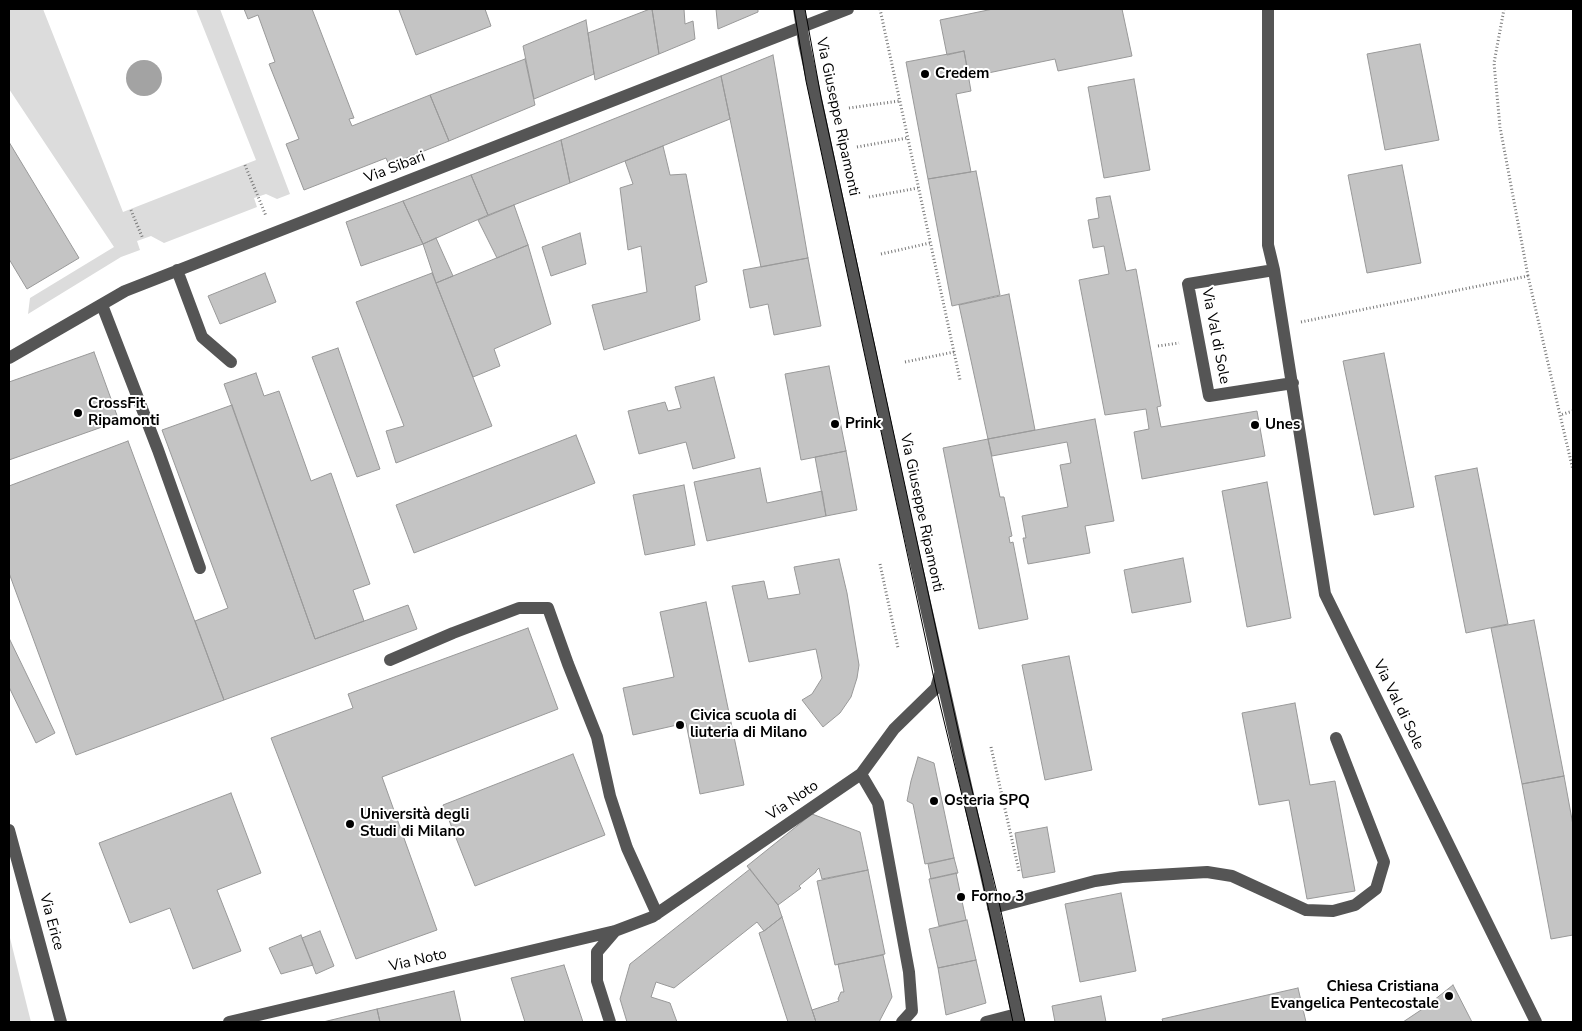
<!DOCTYPE html>
<html>
<head>
<meta charset="utf-8">
<style>
	body { margin:0 }
	#map { position:relative; width:1582px; height:1031px; overflow:hidden; background:#fff; font-family:"Nunito Sans",sans-serif }
	canvas { display:block }
	.frame { position:absolute; inset:0; border:10px solid #000; pointer-events:none }
</style>
</head>
<body>
<div id="map">
<canvas width="1582" height="1031"></canvas>
<div class="frame"></div>
</div>
<script>
const ctx = document.querySelector('canvas').getContext('2d');
ctx.lineJoin = 'round';
function paint(path, color) { ctx.fillStyle = color; ctx.fill(path, 'evenodd'); }
const shape = rows => new Path2D(rows.map(r => 'M' + r).join(''));
function stroke(path, color, width, dash) { ctx.strokeStyle = color; ctx.lineWidth = width; ctx.lineCap = dash ? 'butt' : 'round'; ctx.setLineDash(dash || []); ctx.stroke(path); }
function write(font, color, halo, rows, align = 'center') {
  ctx.font = font + ' "Nunito Sans",sans-serif'; ctx.lineWidth = 4; ctx.setLineDash([]); ctx.textBaseline = 'middle'; ctx.strokeStyle = halo; ctx.fillStyle = color; for (const [text, x, y, turn = 0] of rows) {
    ctx.save(); ctx.translate(x, y); ctx.rotate((+turn || 0) * Math.PI / 180); ctx.textAlign = isNaN(turn) ? turn : align; if (halo) ctx.strokeText(text, 0, 0); ctx.fillText(text, 0, 0); ctx.restore();
  }
}
const green = shape([
	[9,9,43,9,123,212,256,160,196,9,220,9,290,194,277,199,266,194,254,198,257,207,164,243,151,236,137,241,140,250,121,257,28,314,30,298,114,247,9,89],
	[9,934,31,1022,9,1022]
]);
const water = shape([
	'126 78a18 18 0 1 1 36 0a18 18 0 1 1-36 0Z'
]);
const building = shape([
	[244,9,312,9,354,118,349,119,352,126,430,95,449,141,389,165,386,158,304,190,286,144,299,139,269,64,275,62,258,15,248,19,244,9],
	[403,9,485,9,491,26,416,55,399,10,403,9],
	[650,9,652,9,659,54,595,80,588,33,650,9],
	[652,9,684,9,685,24,693,21,695,39,659,54,652,9],
	[716,9,758,9,758,12,718,29,716,9],
	[993,9,1122,9,1132,56,1058,71,1055,59,969,77,964,51,947,55,940,20,993,9],
	[586,20,594,74,534,99,523,46,586,20],
	[1420,44,1439,140,1385,150,1367,54,1420,44],
	[964,51,971,91,956,94,971,172,928,179,906,62,964,51],
	[773,55,808,258,761,267,721,76,773,55],
	[525,59,535,105,449,141,430,95,525,59],
	[721,76,730,119,570,183,561,140,721,76],
	[1134,79,1150,170,1104,178,1088,87,1134,79],
	[561,140,570,183,488,215,471,175,561,140],
	[9,142,79,258,27,289,9,259,9,142],
	[663,146,670,175,686,174,707,282,695,286,700,320,604,350,592,305,647,292,641,246,628,250,620,188,633,184,625,161,663,146],
	[1402,165,1421,263,1367,273,1348,175,1402,165],
	[976,171,1000,295,952,306,928,179,976,171],
	[471,175,488,215,423,244,403,201,471,175],
	[1110,196,1126,271,1136,269,1161,406,1157,407,1161,427,1257,411,1265,456,1142,479,1134,432,1149,429,1146,409,1105,415,1079,280,1109,274,1104,246,1093,248,1088,220,1099,218,1096,198,1110,196],
	[403,201,423,244,361,266,346,222,403,201],
	[514,205,528,245,497,258,478,220,514,205],
	[580,233,586,264,551,276,542,247,580,233],
	[436,238,453,276,436,283,423,244,436,238],
	[528,245,551,324,494,349,500,366,473,377,436,283,528,245],
	[808,258,821,326,774,335,768,304,750,308,743,270,808,258],
	[265,273,276,302,220,324,208,296,265,273],
	[432,273,492,426,396,463,386,431,404,426,356,302,432,273],
	[1009,294,1035,430,988,439,959,305,1009,294],
	[338,348,380,469,357,477,312,357,338,348],
	[94,352,119,421,9,460,9,382,94,352],
	[1384,353,1414,507,1374,515,1343,361,1384,353],
	[829,366,846,451,801,460,785,374,829,366],
	[256,373,264,396,279,391,311,481,331,473,370,584,353,590,364,621,315,639,224,384,256,373],
	[714,377,735,458,693,469,686,442,639,454,628,411,665,402,668,411,681,408,675,387,714,377],
	[232,405,315,639,408,605,417,629,224,700,195,621,228,608,162,430,232,405],
	[1095,419,1114,521,1085,526,1090,553,1028,564,1023,538,1026,538,1022,516,1068,507,1060,465,1071,463,1067,442,992,456,988,439,1095,419],
	[576,435,595,483,414,553,396,505,576,435],
	[988,439,1000,497,1004,497,1012,536,1009,537,1010,543,1013,542,1028,619,979,629,943,448,988,439],
	[128,441,224,700,76,755,9,573,9,486,128,441],
	[846,451,857,510,826,516,815,457,846,451],
	[760,468,767,503,822,491,826,516,707,541,694,482,760,468],
	[1477,468,1508,624,1466,633,1435,476,1477,468],
	[1267,482,1291,618,1247,627,1222,491,1267,482],
	[684,485,695,545,645,555,633,495,684,485],
	[1183,558,1191,602,1132,613,1124,570,1183,558],
	[839,559,847,593,859,665,857,678,851,697,840,713,823,727,802,700,812,694,822,678,816,649,749,662,732,586,764,581,768,599,800,594,794,567,839,559],
	[706,602,744,785,700,794,686,723,633,735,623,688,674,677,660,612,706,602],
	[1534,620,1564,776,1522,784,1491,628,1534,620],
	[528,628,558,709,382,777,437,930,356,959,271,738,353,708,348,694,528,628],
	[9,638,55,733,36,743,9,687,9,638],
	[1069,656,1092,770,1045,780,1022,665,1069,656],
	[1295,703,1310,785,1335,781,1355,891,1307,899,1289,800,1259,805,1242,713,1295,703],
	[573,754,605,835,475,886,443,805,573,754],
	[918,757,934,763,954,858,925,864,913,804,907,801,911,781,918,757],
	[1564,776,1573,825,1573,935,1551,939,1522,784,1564,776],
	[231,793,261,873,217,890,241,951,193,969,170,908,130,923,99,843,231,793],
	[812,814,860,832,868,870,822,879,819,868,816,871,816,872,799,886,801,888,778,905,747,866,812,814],
	[1047,827,1055,872,1023,878,1015,833,1047,827],
	[954,858,958,873,931,879,928,864,954,858],
	[750,869,778,905,782,917,764,931,757,922,674,988,656,982,651,997,670,1003,677,1022,627,1022,620,999,630,964,750,869],
	[868,870,885,954,835,965,817,881,868,870],
	[956,873,966,920,939,926,929,879,956,873],
	[1121,893,1136,971,1080,982,1065,904,1121,893],
	[782,917,812,1010,816,1022,788,1022,759,933,764,931,782,917],
	[967,920,976,960,938,968,929,929,967,920],
	[320,931,334,966,316,974,302,938,320,931],
	[301,935,313,965,281,974,269,948,301,935],
	[883,955,892,997,879,1022,816,1022,812,1010,839,1001,838,999,841,992,844,992,838,964,883,955],
	[976,960,986,1003,946,1015,938,968,976,960],
	[564,965,583,1022,525,1022,511,978,564,965],
	[1453,985,1472,1022,1403,1022,1424,1008,1453,985],
	[1298,988,1306,1022,1163,1022,1162,1019,1298,988],
	[454,991,461,1022,380,1022,377,1009,454,991],
	[1101,996,1106,1022,1055,1022,1052,1006,1101,996],
	[377,1009,380,1022,323,1022,377,1009]
]);
const path = shape([
	[880,9,960,380],
	[1504,9,1494,63,1500,127,1528,276],
	[849,108,899,101],
	[857,147,907,138],
	[245,165,266,216],
	[869,197,918,188],
	[131,210,143,239],
	[881,254,930,243],
	[1301,322,1528,276,1560,415],
	[1158,346,1179,343],
	[905,362,954,352],
	[1573,411,1560,415,1573,470],
	[880,564,898,648],
	[991,747,1019,871]
]);
const minor = shape([
	[799,9,804,43,905,514,1019,1022],
	[1268,9,1268,245,1274,270,1325,594,1536,1022],
	[177,270,202,337,231,362],
	[1274,270,1188,284,1209,396,1293,383],
	[102,305,158,450,200,568],
	[9,358,125,291,848,9],
	[390,660,453,633,519,608,548,608,568,664,597,737,610,796,627,848,657,914],
	[861,774,878,803,909,972,912,1011,902,1022],
	[9,830,61,1022],
	[993,908,1095,881,1122,877,1207,872,1232,876,1306,910,1333,911,1355,905,1376,889,1384,862,1336,738],
	[229,1022,615,931,652,917,861,774,894,729,936,688,940,674],
	[610,1022,597,981,597,952,615,931],
	[986,1022,1017,1014]
]);
const tram = shape([
	[794,9,806,81,936,688,981,874,1013,1022],
	[805,9,821,97,939,643,963,753,997,893,1025,1022]
]);
const markers = [
	[925,74,5,"#000"],
	[78,413,5,"#000"],
	[835,424,5,"#000"],
	[1255,425,5,"#000"],
	[680,725,5,"#000"],
	[934,801,5,"#000"],
	[350,824,5,"#000"],
	[961,897,5,"#000"],
	[1449,996,5,"#000"]
];
const poiNames = [
	["Credem",935,74],
	["CrossFit",88,404],
	["Ripamonti",88,421],
	["Prink",845,424],
	["Unes",1265,425],
	["Civica scuola di",690,716],
	["liuteria di Milano",690,733],
	["Osteria SPQ",944,801],
	["Università degli",360,815],
	["Studi di Milano",360,832],
	["Forno 3",971,897],
	["Chiesa Cristiana",1439,987,"right"],
	["Evangelica Pentecostale",1439,1004,"right"]
];
const streetNames = [
	["Via Giuseppe Ripamonti",837,117,78],
	["Via Sibari",395,168,-21],
	["Via Val di Sole",1215,336,79],
	["Via Giuseppe Ripamonti",921,513,78],
	["Via Val di Sole",1398,705,64],
	["Via Noto",793,801,-34],
	["Via Erice",51,922,75],
	["Via Noto",418,961,-13]
];
paint(green, '#dcdcdc');
paint(water, '#a3a3a3');
paint(building, '#c4c4c4');
stroke(building, '#999', 1);
stroke(path, '#777', 3, [1, 2.5]);
stroke(minor, '#555', 12);
stroke(tram, '#000', 1);
for (const [x, y, r, color] of markers) { const dot = new Path2D(); dot.arc(x, y, r, 0, 2 * Math.PI); ctx.fillStyle = color; ctx.fill(dot); stroke(dot, '#fff', 2); }
write('bold 15px', '#000', '#fff', poiNames, 'left');
write('15px', '#000', '#fff', streetNames);
</script>
</body>
</html>
